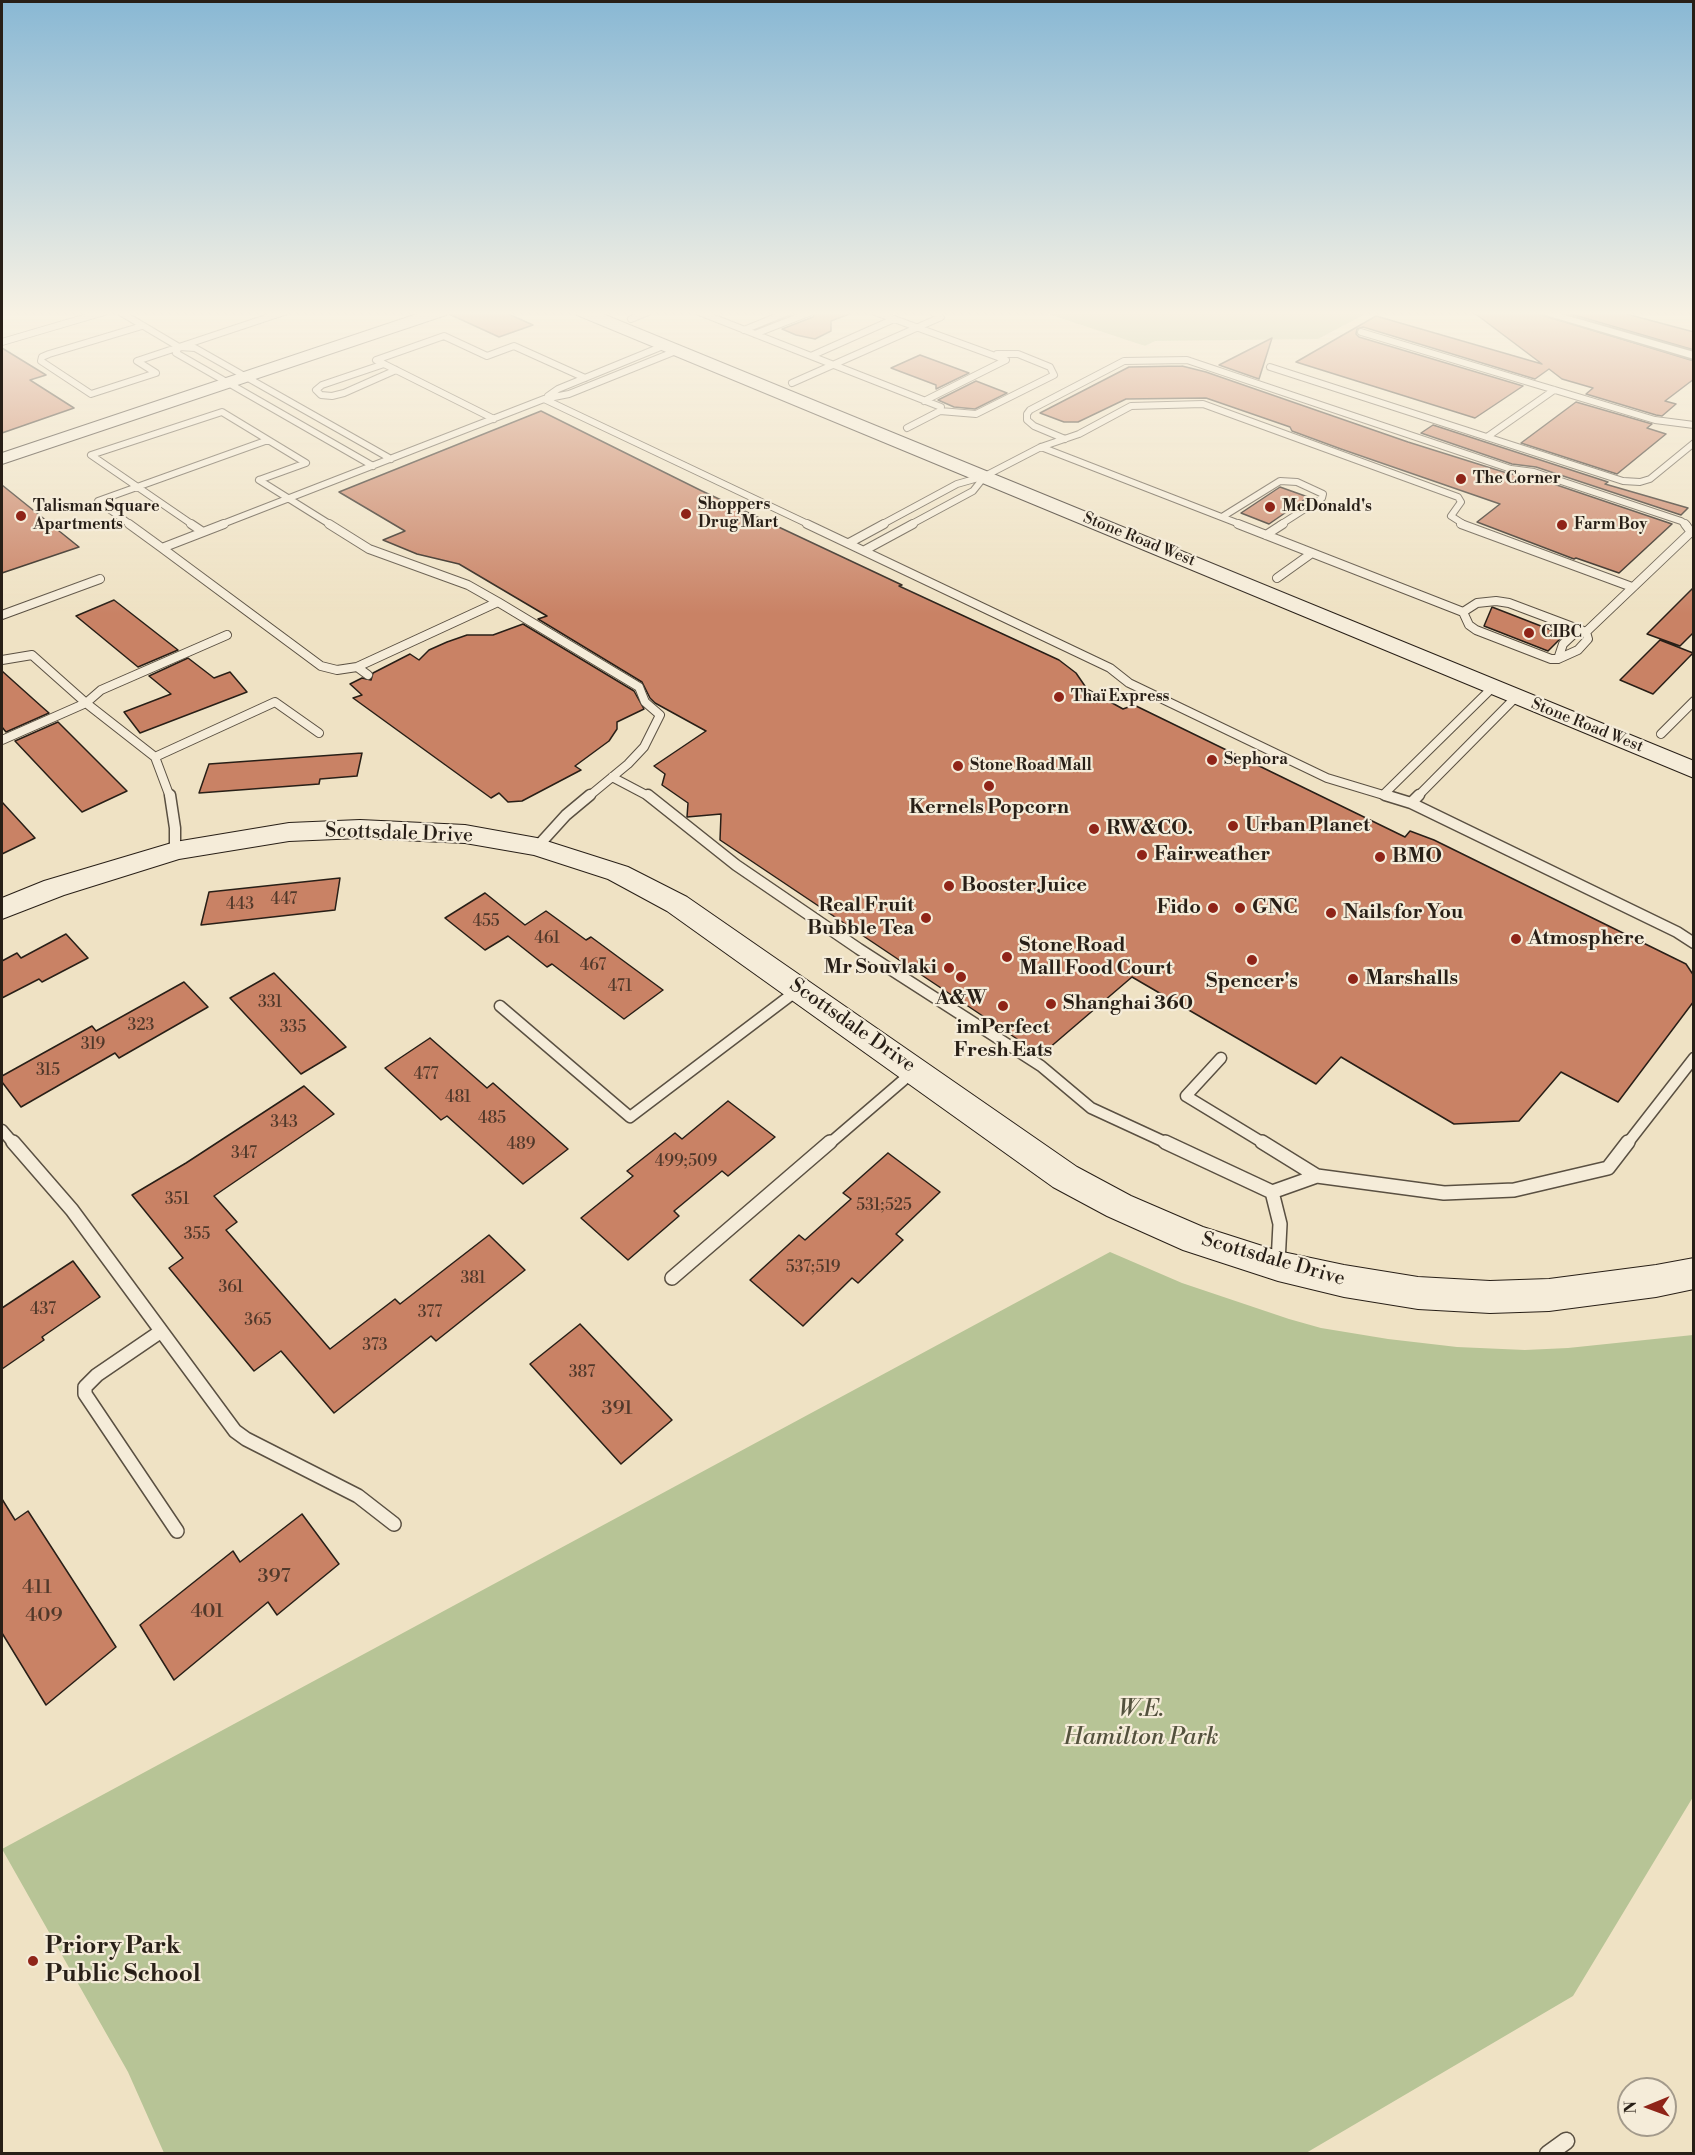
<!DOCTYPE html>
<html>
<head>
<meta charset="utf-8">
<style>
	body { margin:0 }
	#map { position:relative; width:1695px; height:2155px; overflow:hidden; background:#efe2c4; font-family:"Libre Bodoni",serif }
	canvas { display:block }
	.frame { position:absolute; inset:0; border:3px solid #281f17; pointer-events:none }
	.north { position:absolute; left:1617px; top:2077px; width:60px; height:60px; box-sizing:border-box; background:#f5ecd9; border:2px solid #a39a8b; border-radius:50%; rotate:269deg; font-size:16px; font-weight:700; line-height:24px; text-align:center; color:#281f17 }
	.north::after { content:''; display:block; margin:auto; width:21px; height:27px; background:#8f2418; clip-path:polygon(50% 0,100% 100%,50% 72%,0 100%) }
</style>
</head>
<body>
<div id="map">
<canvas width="1695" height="2155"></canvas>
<div class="frame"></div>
<div class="north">N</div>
</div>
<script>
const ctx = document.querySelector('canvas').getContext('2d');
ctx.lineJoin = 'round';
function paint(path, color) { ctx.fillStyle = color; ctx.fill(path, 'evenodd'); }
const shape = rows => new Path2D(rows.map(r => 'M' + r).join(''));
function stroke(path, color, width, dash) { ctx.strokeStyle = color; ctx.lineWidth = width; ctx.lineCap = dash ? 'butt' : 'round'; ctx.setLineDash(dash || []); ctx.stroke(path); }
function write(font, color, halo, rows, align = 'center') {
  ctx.font = font + ' "Libre Bodoni",serif'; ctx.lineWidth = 4.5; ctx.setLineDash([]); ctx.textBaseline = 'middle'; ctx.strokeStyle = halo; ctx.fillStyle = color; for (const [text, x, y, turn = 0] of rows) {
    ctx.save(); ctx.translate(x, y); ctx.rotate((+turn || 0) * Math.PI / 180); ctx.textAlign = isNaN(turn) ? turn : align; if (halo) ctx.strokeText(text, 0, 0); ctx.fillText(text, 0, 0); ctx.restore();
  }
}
const green = shape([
	[1042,312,1369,312,1318,339,1155,341,1145,346],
	[1110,1252,1182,1283,1289,1319,1321,1328,1388,1339,1457,1347,1525,1350,1568,1348,1693,1335,1693,1797,1573,1996,1306,2153,164,2153,128,2072,2,1849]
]);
const building = shape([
	[450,312,504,312,533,325,499,337,449,314,450,312],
	[816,312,849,314,831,321,831,331,815,339,796,335,782,329,813,317,816,312],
	[1473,312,1533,312,1694,361,1694,379,1665,401,1676,404,1662,416,1656,415,1586,394,1593,388,1562,379,1549,369,1535,379,1363,327,1357,329,1356,334,1359,337,1523,386,1475,418,1296,362,1376,316,1542,364,1473,312],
	[1564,312,1619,312,1694,332,1694,350,1564,312],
	[1272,338,1259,379,1219,365,1272,338],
	[2,348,46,375,30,380,74,408,2,433,2,348],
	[920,355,969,373,936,389,936,385,891,368,920,355],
	[1182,366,1206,372,1408,442,1510,474,1533,477,1672,524,1619,573,1576,558,1574,559,1477,522,1500,504,1341,449,1292,431,1290,427,1206,398,1126,399,1078,422,1064,422,1040,413,1129,367,1182,366],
	[976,381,1007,393,975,409,954,407,938,400,976,381],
	[1576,402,1652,424,1647,428,1666,434,1617,474,1521,443,1576,402],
	[541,411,702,491,902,585,899,586,1059,660,1076,673,1087,689,1123,709,1134,705,1405,837,1410,831,1434,840,1686,964,1694,976,1694,1001,1618,1102,1561,1072,1519,1121,1454,1124,1341,1057,1316,1084,1132,977,1041,1055,720,840,721,814,687,817,688,803,662,785,665,774,654,766,706,731,655,703,650,698,642,682,538,619,547,616,459,564,417,554,383,540,405,531,339,492,541,411],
	[1433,425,1608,482,1605,484,1688,508,1681,515,1536,467,1512,464,1421,433,1433,425],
	[2,485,79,547,2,573,2,485],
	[1280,487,1308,497,1269,524,1241,513,1280,487],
	[1694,587,1694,632,1680,646,1647,634,1694,587],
	[114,600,178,650,138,667,76,616,114,600],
	[1492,607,1564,635,1548,651,1484,626,1492,607],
	[523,624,634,691,644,709,617,722,617,729,609,741,575,766,581,770,522,801,508,802,499,793,491,798,353,698,362,695,350,684,362,678,371,680,373,673,410,654,419,660,429,650,447,642,467,635,493,635,523,624],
	[1660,640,1693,653,1653,694,1620,680,1660,640],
	[188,658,214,678,230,672,247,692,140,733,124,712,171,694,149,676,188,658],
	[2,671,41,706,49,713,6,732,2,727,2,671],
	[58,722,127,791,82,812,15,741,58,722],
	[362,753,357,776,320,779,319,784,199,793,209,764,362,753],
	[2,802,35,838,2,854,2,802],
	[340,878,335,910,201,925,209,892,340,878],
	[485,893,525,925,546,911,586,940,591,937,663,990,624,1019,552,964,547,967,508,936,485,950,445,918,485,893],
	[66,934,88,958,42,982,39,979,2,998,2,961,17,953,21,958,66,934],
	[274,973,346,1047,301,1074,230,998,274,973],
	[184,982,208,1007,119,1058,115,1053,21,1107,2,1082,2,1076,92,1026,96,1031,184,982],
	[430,1038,487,1088,493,1083,568,1149,523,1184,447,1116,441,1120,385,1068,430,1038],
	[304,1086,334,1114,214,1196,237,1222,226,1230,330,1349,395,1299,400,1304,489,1235,525,1270,436,1341,431,1336,334,1413,281,1351,254,1371,169,1268,183,1258,132,1195,186,1163,304,1086],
	[728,1101,775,1137,728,1176,722,1171,674,1211,679,1216,628,1260,581,1218,633,1176,627,1171,675,1133,682,1139,728,1101],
	[888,1153,940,1192,896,1234,903,1240,858,1283,852,1278,803,1326,750,1280,799,1235,805,1240,851,1199,843,1193,888,1153],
	[73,1261,100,1297,42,1337,44,1340,2,1369,2,1308,73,1261],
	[580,1324,672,1420,621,1464,530,1364,580,1324],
	[2,1499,15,1520,28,1511,116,1647,46,1705,2,1633,2,1499],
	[302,1514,339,1564,277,1615,268,1602,174,1680,140,1625,233,1551,240,1562,302,1514]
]);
const laneFar4 = shape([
	[120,312,179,347,195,348,391,459],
	[699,312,811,356],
	[875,312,1006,360,924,401],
	[631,319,648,312],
	[894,319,811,356,941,407,940,411,907,428],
	[142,326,49,354,42,357,41,361,91,394,156,373,137,361,284,312],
	[744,330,788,312],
	[1361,332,1655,420,1694,425],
	[755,334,811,312],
	[2,342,104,312],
	[179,347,176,353,373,466],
	[384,364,322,385,316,390,321,395,332,396,344,393,396,370],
	[1270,367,1623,481,1640,482,1650,479,1694,443],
	[792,383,941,317,932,312],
	[548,396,558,389,663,346],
	[544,399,569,394,676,351],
	[940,411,976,414,1054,375,1050,367,1018,354,997,354],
	[494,419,376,360,444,336,487,356,514,346,585,378],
	[1487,437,1554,390],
	[1065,439,1034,426,1027,420,1027,414,1030,410,1124,361,1187,360,1511,469,1534,472,1681,521,1687,525],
	[1041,447,1242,525],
	[259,480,331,525],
	[1222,517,1280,481,1297,482,1323,494,1322,498,1280,525],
	[131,525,98,501,268,440],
	[193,525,91,455,222,412,306,463,259,480],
	[220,525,544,399,810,525],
	[881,525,957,484,985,476,1041,447,1079,434,1131,406,1203,404,1458,497,1461,502,1451,516,1465,525],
	[910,525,973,491,985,476]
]);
const laneFar3 = shape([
	[129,524,162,548],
	[191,524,203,532],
	[224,524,162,548,321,666,337,670,357,667,498,602,639,687,645,702,660,715,644,747,628,764,588,797],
	[329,524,369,549,468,585,498,602],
	[807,524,1110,668,1129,683,1327,778,1390,797],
	[1238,524,1463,612],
	[1461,524,1632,587],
	[1266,535,1283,524],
	[849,543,884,524],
	[865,550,913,524],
	[1277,578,1312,553],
	[1463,612,1469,625,1476,630,1551,659,1558,659,1578,650,1588,639,1586,632],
	[1463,612,1477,603,1496,601,1509,603,1586,632],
	[2,615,100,579],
	[1586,632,1691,532,1685,524],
	[1558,659,1563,644,1579,629],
	[2,660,32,655,86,703,155,757,170,797],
	[357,667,368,675],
	[1661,734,1694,701],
	[2,740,86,703,101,690,227,635],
	[155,757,275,702,319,733],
	[612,777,650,797],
	[1383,795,1493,687],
	[1417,797,1516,697]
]);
const laneFar2 = shape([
	[170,795,175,828,175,851],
	[648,795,736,865,859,949,1041,1066,1091,1108,1169,1144],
	[1385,795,1411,803,1677,932,1694,943],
	[1411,803,1419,795],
	[537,847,566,815,590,795],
	[500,1006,630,1117,799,989],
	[1221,1058,1186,1096,1265,1144],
	[2,1130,14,1144],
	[829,1144,914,1071],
	[1627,1144,1694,1058]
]);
const laneFar1 = shape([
	[13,1142,72,1210,235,1431,246,1439,358,1496,394,1524],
	[1165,1142,1272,1192,1280,1224,1278,1263],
	[1262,1142,1317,1176,1444,1193,1514,1190,1608,1168,1628,1142],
	[1272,1192,1317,1176],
	[672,1278,830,1142],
	[160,1332,97,1375,85,1387,85,1394,177,1531]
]);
const lane = shape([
	[1548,2154,1566,2141]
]);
const street = shape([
	[1535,312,1554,312,1694,352,1694,359,1535,312]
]);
const secondary = shape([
	[423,312,448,312,446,315,2,464,2,453,423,312],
	[575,312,598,312,1694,761,1694,778,577,315,575,312],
	[360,820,465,825,537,838,628,867,687,897,1077,1167,1131,1196,1203,1227,1278,1251,1344,1265,1418,1277,1490,1281,1549,1279,1656,1265,1694,1258,1694,1289,1656,1297,1549,1311,1490,1313,1418,1309,1344,1297,1278,1281,1183,1250,1107,1216,1053,1187,667,911,608,879,534,855,465,843,360,838,289,841,179,859,64,895,2,919,2,898,44,881,175,842,289,823,360,820]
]);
const markers = [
	[1461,479,6,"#8f2418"],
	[1270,507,6,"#8f2418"],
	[686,514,6,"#8f2418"],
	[21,516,6,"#8f2418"],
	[1562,525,6,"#8f2418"],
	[1529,633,6,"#8f2418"],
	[1059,697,6,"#8f2418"],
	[1212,760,6,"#8f2418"],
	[958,766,6,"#8f2418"],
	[989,786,6,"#8f2418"],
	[1233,826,6,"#8f2418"],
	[1094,829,6,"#8f2418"],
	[1142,855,6,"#8f2418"],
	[1380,857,6,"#8f2418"],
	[949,886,6,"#8f2418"],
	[1213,908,6,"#8f2418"],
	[1240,908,6,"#8f2418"],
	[1331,913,6,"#8f2418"],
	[926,918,6,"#8f2418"],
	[1516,939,6,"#8f2418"],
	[1007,957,6,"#8f2418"],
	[1252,960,6,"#8f2418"],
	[949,968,6,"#8f2418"],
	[961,977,6,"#8f2418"],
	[1353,979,6,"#8f2418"],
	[1051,1004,6,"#8f2418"],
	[1003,1006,6,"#8f2418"],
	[33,1961,6,"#8f2418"]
];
const farPoinames = [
	["The Corner",1473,479],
	["Shoppers",698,505],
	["Drug Mart",698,523],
	["Talisman Square",33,507],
	["Apartments",33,525],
	["McDonald's",1282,507],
	["Farm Boy",1574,525],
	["CIBC",1541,633],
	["Thaï Express",1071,697],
	["Sephora",1224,760],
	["Stone Road Mall",970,766]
];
const farStreetnames = [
	["Stone Road West",1139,540,22],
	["Stone Road West",1587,726,22]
];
const numberNames = [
	["447",284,900],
	["443",240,905],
	["455",486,922],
	["461",547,939],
	["467",593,966],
	["471",620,987],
	["331",270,1003],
	["323",141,1026],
	["335",293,1028],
	["319",93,1045],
	["315",48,1071],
	["477",426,1075],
	["481",458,1098],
	["485",492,1119],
	["343",284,1123],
	["489",521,1145],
	["347",244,1154],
	["499;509",686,1162],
	["351",177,1200],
	["531;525",884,1206],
	["355",197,1235],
	["537;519",813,1268],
	["381",473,1279],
	["361",231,1288],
	["437",43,1310],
	["377",430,1313],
	["365",258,1321],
	["373",375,1346],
	["387",582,1373]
];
const poiNames = [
	["Kernels Popcorn",989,808,"center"],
	["Urban Planet",1245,826],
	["RW&CO.",1106,829],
	["Fairweather",1154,855],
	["BMO",1392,857],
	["Booster Juice",961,886],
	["Real Fruit",914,906,"right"],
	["Bubble Tea",914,929,"right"],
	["Fido",1201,908,"right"],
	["GNC",1252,908],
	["Nails for You",1343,913],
	["Atmosphere",1528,939],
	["Stone Road",1019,946],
	["Mall Food Court",1019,969],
	["Mr Souvlaki",937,968,"right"],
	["Marshalls",1365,979],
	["Spencer's",1252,982,"center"],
	["A&W",961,999,"center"],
	["Shanghai 360",1063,1004],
	["imPerfect",1003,1028,"center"],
	["Fresh Eats",1003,1051,"center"]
];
const streetNames = [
	["Scottsdale Drive",399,834,2],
	["Scottsdale Drive",852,1026,35],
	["Scottsdale Drive",1273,1260,16]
];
const nearNumbernames = [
	["391",617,1409],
	["397",274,1577],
	["411",37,1588],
	["401",207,1612],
	["409",44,1616]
];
const nearParknames = [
	["W.E.",1141,1710],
	["Hamilton Park",1141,1738]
];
const nearPoinames = [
	["Priory Park",45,1947],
	["Public School",45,1975]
];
paint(green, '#b7c496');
paint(building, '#c98265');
stroke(building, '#281f17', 1.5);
stroke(laneFar4, '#5a5042', 8);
stroke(laneFar3, '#5a5042', 10);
stroke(laneFar2, '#5a5042', 13);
stroke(laneFar1, '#5a5042', 16);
stroke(lane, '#5a5042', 19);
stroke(street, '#5a5042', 4);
stroke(secondary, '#281f17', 2);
stroke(laneFar4, '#f5ecd9', 6);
stroke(laneFar3, '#f5ecd9', 8);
stroke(laneFar2, '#f5ecd9', 10);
stroke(laneFar1, '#f5ecd9', 13);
stroke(lane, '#f5ecd9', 16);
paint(street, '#f5ecd9');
paint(secondary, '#f5ecd9');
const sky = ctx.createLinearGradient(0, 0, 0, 614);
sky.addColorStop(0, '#89b8d4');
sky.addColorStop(0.51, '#f8f2e4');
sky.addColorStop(1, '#f8f2e400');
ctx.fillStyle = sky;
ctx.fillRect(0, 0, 1695, 614);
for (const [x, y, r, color] of markers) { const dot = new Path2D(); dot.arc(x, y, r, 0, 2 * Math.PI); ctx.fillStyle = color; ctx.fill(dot); stroke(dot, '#f5ecd9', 2); }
write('bold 16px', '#281f17', '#f5ecd9', farPoinames, 'left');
write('16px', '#281f17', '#f5ecd9', farStreetnames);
write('16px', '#50382a', null, numberNames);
write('bold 20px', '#281f17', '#f5ecd9', poiNames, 'left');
write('20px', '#281f17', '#f5ecd9', streetNames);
write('20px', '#50382a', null, nearNumbernames);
write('italic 24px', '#53513d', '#f5ecd9', nearParknames);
write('bold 24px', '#281f17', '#f5ecd9', nearPoinames, 'left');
</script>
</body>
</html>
